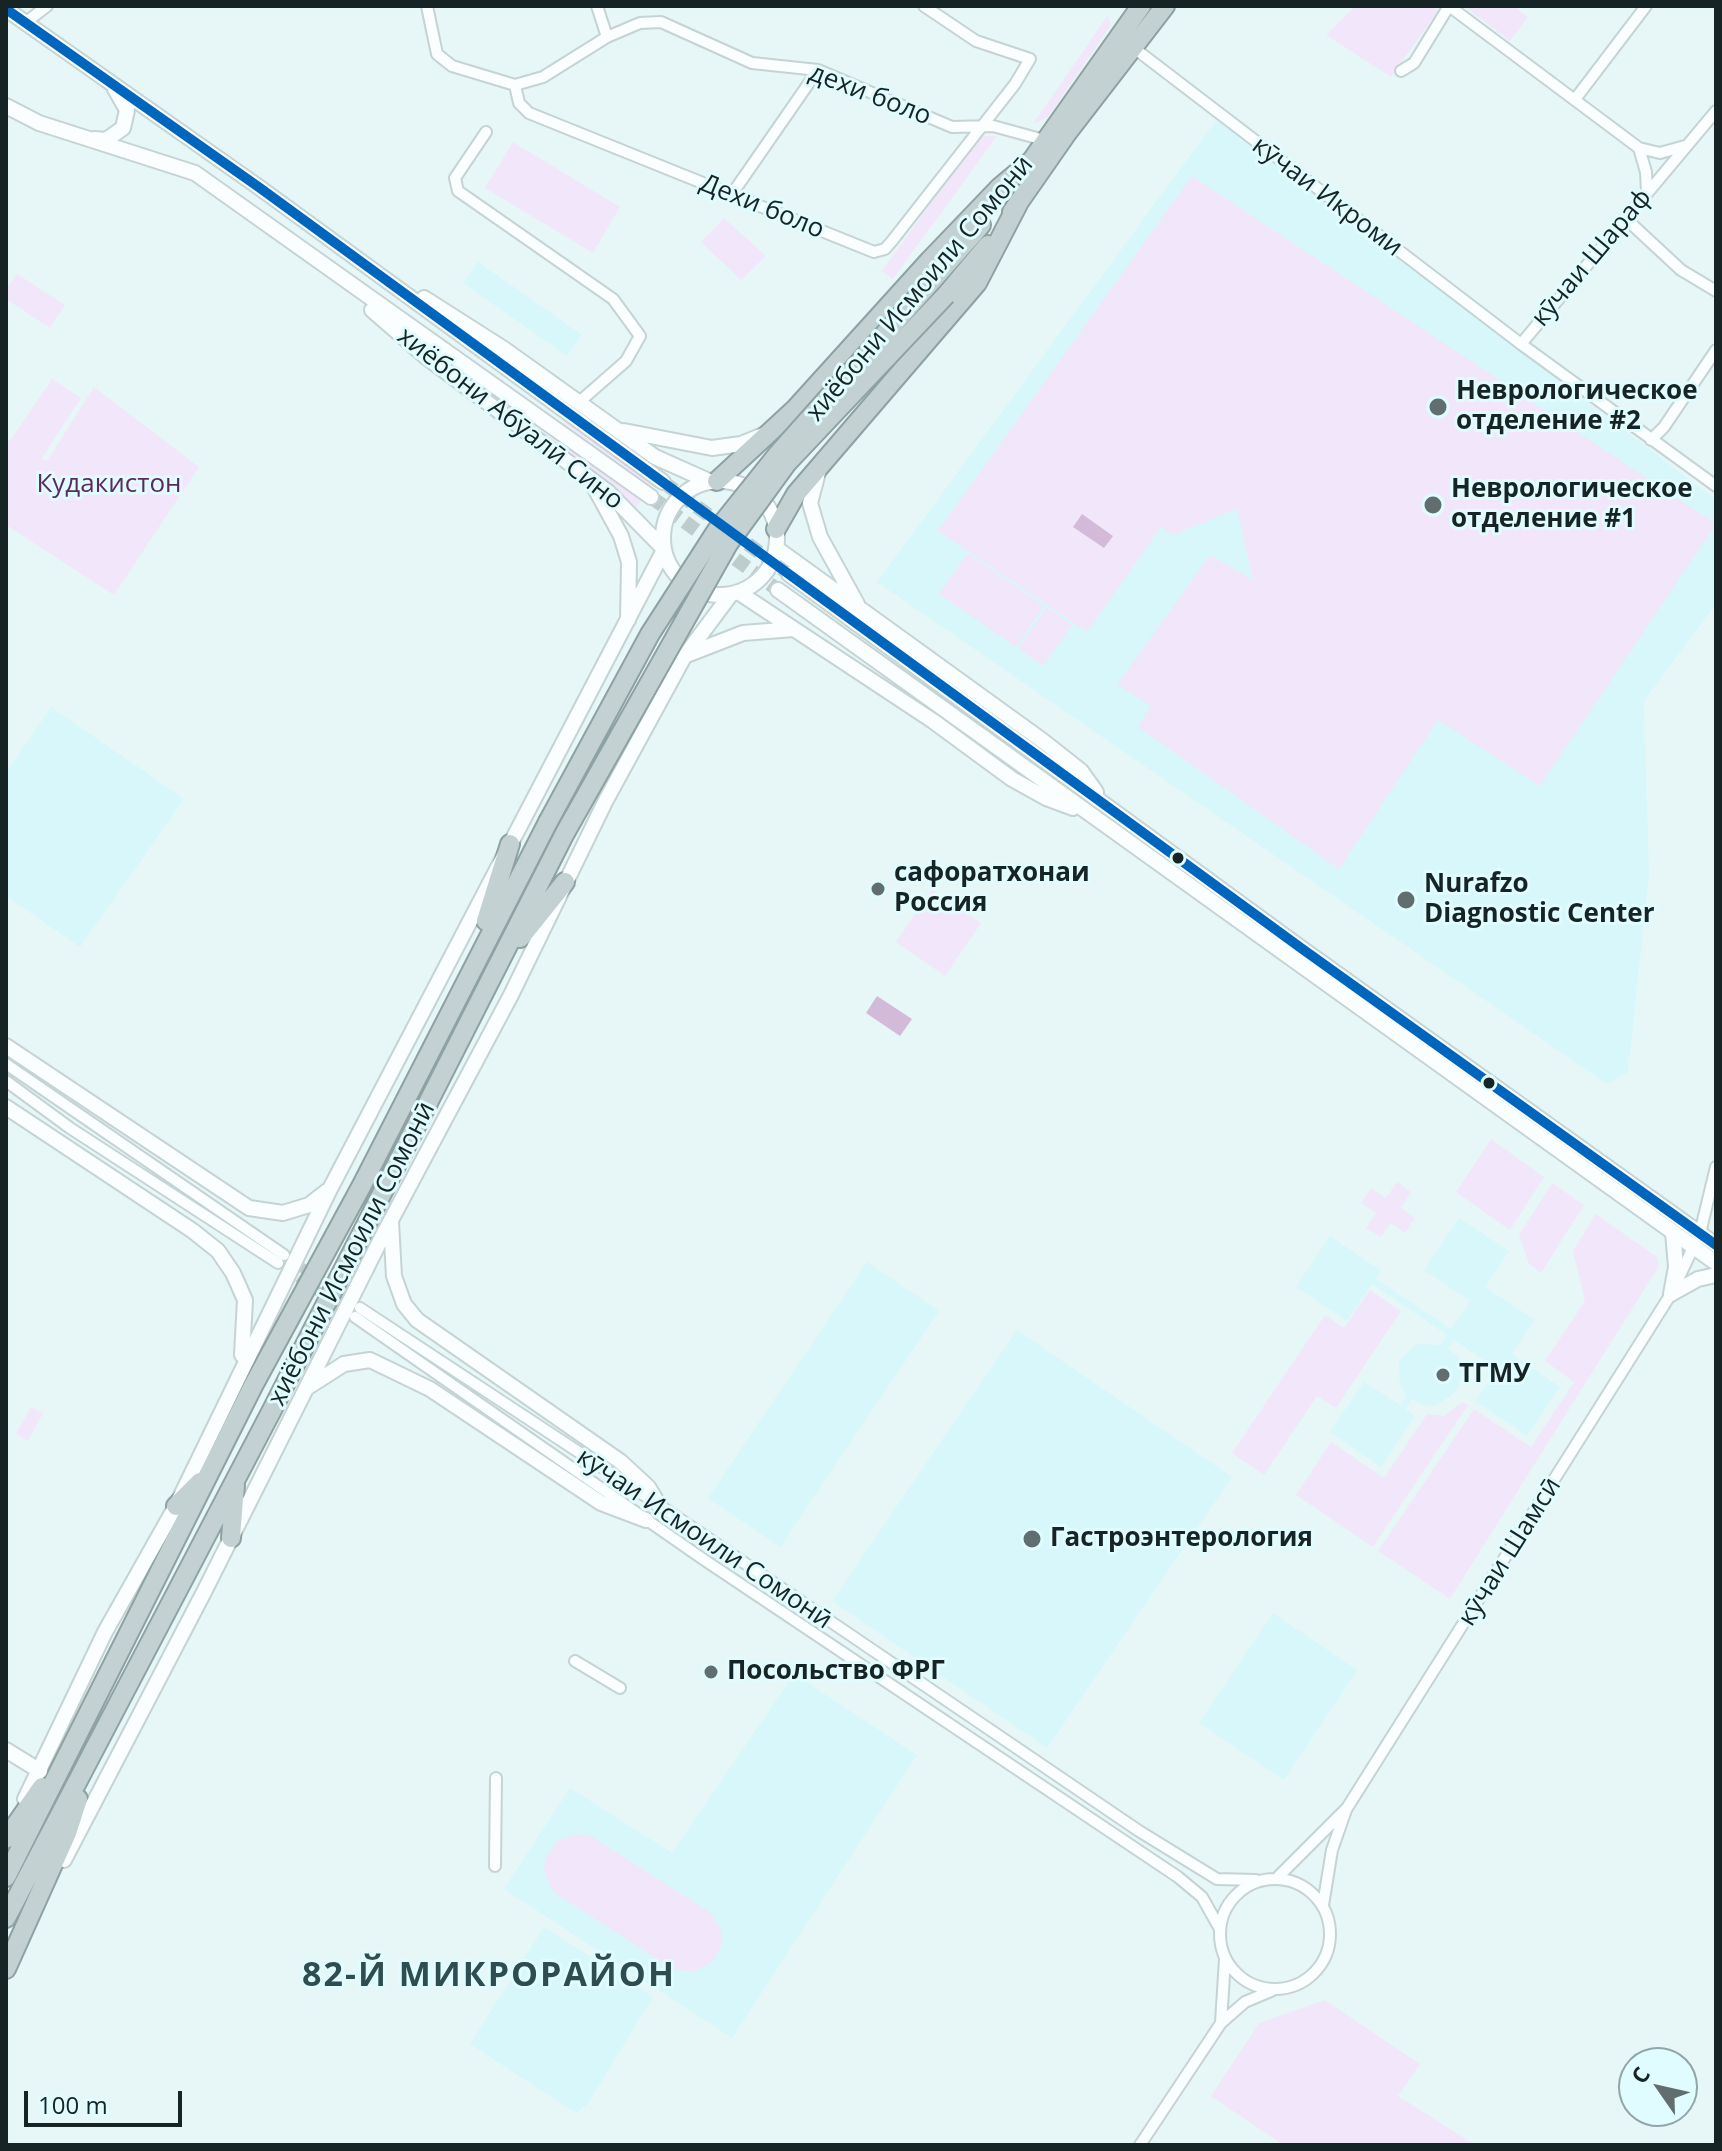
<!DOCTYPE html>
<html>
<head>
<meta charset="utf-8">
<style>
	body { margin:0 }
	#map { position:relative; width:1722px; height:2151px; overflow:hidden; background:#e7f6f7; font-family:"Open Sans",sans-serif }
	canvas { display:block }
	.frame { position:absolute; inset:0; border:8px solid #172426; pointer-events:none }
	.north { position:absolute; left:1618px; top:2047px; width:80px; height:80px; box-sizing:border-box; background:#e0fcfe; border:2px solid #90a6a8; border-radius:50%; rotate:304deg; font-size:22px; font-weight:700; line-height:32px; text-align:center; color:#172426 }
	.north::after { content:''; display:block; margin:auto; width:28px; height:36px; background:#606e6f; clip-path:polygon(50% 0,100% 100%,50% 72%,0 100%) }
	.scale { position:absolute; left:24px; top:2091px; width:158px; height:36px; box-sizing:border-box; border:4px solid #172426; border-top:0; padding-left:10px; font-size:24px; line-height:28px; white-space:nowrap; color:#172426; -webkit-text-stroke:6px #e0fcfe; paint-order:stroke }
</style>
</head>
<body>
<div id="map">
<canvas width="1722" height="2151"></canvas>
<div class="frame"></div>
<div class="north">С</div>
<div class="scale">100 m</div>
</div>
<script>
const ctx = document.querySelector('canvas').getContext('2d');
ctx.lineJoin = 'round';
function paint(path, color) { ctx.fillStyle = color; ctx.fill(path, 'evenodd'); }
const shape = rows => new Path2D(rows.map(r => 'M' + r).join(''));
function stroke(path, color, width, dash) { ctx.strokeStyle = color; ctx.lineWidth = width; ctx.lineCap = dash ? 'butt' : 'round'; ctx.setLineDash(dash || []); ctx.stroke(path); }
function write(font, color, halo, rows, align = 'center') {
  ctx.font = font + ' "Open Sans",sans-serif'; ctx.lineWidth = 6; ctx.setLineDash([]); ctx.textBaseline = 'middle'; ctx.strokeStyle = halo; ctx.fillStyle = color; for (const [text, x, y, turn = 0] of rows) {
    ctx.save(); ctx.translate(x, y); ctx.rotate((+turn || 0) * Math.PI / 180); ctx.textAlign = isNaN(turn) ? turn : align; if (halo) ctx.strokeText(text, 0, 0); ctx.fillText(text, 0, 0); ctx.restore();
  }
}
const built = shape([
	[1217,119,1716,500,1716,604,1644,701,1649,874,1628,1072,1607,1084,877,582],
	[478,262,582,335,567,356,463,283],
	[51,707,184,799,80,947,6,896,6,773],
	[1459,1218,1509,1251,1485,1287,1535,1320,1512,1354,1560,1387,1527,1436,1476,1401,1497,1369,1454,1340,1448,1348,1460,1359,1463,1370,1457,1391,1436,1406,1422,1405,1412,1399,1405,1409,1415,1416,1381,1467,1330,1432,1364,1382,1400,1405,1406,1395,1400,1386,1399,1361,1416,1344,1440,1345,1447,1335,1372,1284,1347,1321,1296,1287,1330,1236,1381,1271,1376,1279,1451,1329,1470,1301,1424,1270],
	[867,1262,939,1311,780,1547,708,1498],
	[1017,1330,1232,1477,1047,1748,832,1601],
	[1273,1613,1357,1670,1284,1780,1199,1723],
	[794,1674,917,1755,732,2038,504,1889,570,1788,672,1853],
	[544,1927,653,1997,587,2105,576,2113,470,2044]
]);
const green = shape([
	[1355,6,1430,6,1438,11,1391,77,1326,35],
	[1464,6,1514,6,1528,17,1510,41],
	[1108,15,1111,25,1048,117,1033,124],
	[979,136,997,136,893,279,882,271],
	[513,142,620,207,593,253,485,188],
	[1192,176,1716,524,1540,786,1438,720,1339,869,1138,727,1151,706,1117,685,1210,555,1253,580,1237,509,1173,535,1161,527,1087,632,938,531],
	[724,218,766,256,741,280,701,242],
	[17,274,65,305,50,328,6,299,6,290],
	[52,379,81,398,42,458,47,461,94,387,199,467,114,595,6,525,6,440,10,441],
	[610,421,625,425,671,457,631,515,568,468,569,450,555,438,561,423],
	[968,553,1044,606,1016,647,939,594],
	[1047,607,1072,625,1043,666,1018,648],
	[932,889,981,923,945,976,896,942],
	[1491,1139,1544,1177,1510,1230,1456,1192],
	[1397,1182,1411,1192,1401,1208,1415,1218,1405,1233,1391,1223,1381,1237,1366,1228,1376,1213,1361,1203,1371,1188,1386,1198],
	[1552,1183,1584,1205,1541,1273,1529,1264,1519,1235],
	[1596,1214,1657,1257,1659,1266,1450,1599,1378,1551,1474,1409,1531,1447,1574,1382,1545,1361,1585,1301,1573,1251],
	[1370,1290,1401,1311,1336,1408,1317,1396,1264,1475,1232,1453,1325,1315,1344,1328],
	[1463,1402,1468,1405,1373,1547,1296,1495,1331,1442,1384,1478,1427,1414,1444,1416],
	[31,1407,43,1413,28,1441,16,1434],
	[580,1834,591,1836,711,1913,722,1932,722,1943,713,1962,694,1972,673,1969,553,1892,544,1871,545,1859,558,1840],
	[1325,2000,1420,2064,1398,2096,1475,2145,1283,2145,1211,2096,1259,2023]
]);
const water = shape([
	[1082,514,1113,536,1104,548,1073,527],
	[877,996,912,1019,900,1036,866,1013]
]);
const streetTunnel = shape([
	[289,1259,355,1304],
	[286,1269,348,1312]
]);
const secondaryTunnel = shape([
	[663,482,789,574],
	[651,497,778,590]
]);
const street = shape([
	[427,6,437,54,452,66,515,85,543,77,607,37,640,23,661,22,752,63,818,70,952,127,993,126,1044,140],
	[597,6,607,37],
	[1449,6,1639,148,1660,153,1685,146],
	[25,23,47,6],
	[1134,48,1521,344,1716,486],
	[1401,71,1414,63,1449,6],
	[515,85,519,103,529,113,874,252,885,249,892,241,1015,84,1030,59,976,41,924,6],
	[1576,98,1646,6],
	[486,132,455,178,458,191,613,299,640,336,626,361,578,403],
	[1639,148,1646,172,1647,192],
	[732,194,818,70],
	[1625,218,1681,270,1716,291],
	[1521,344,1716,111],
	[1651,440,1664,427,1716,350],
	[6,1064,284,1255],
	[6,1081,70,1128,278,1263],
	[360,1308,659,1505,1139,1831,1217,1879,1256,1880],
	[355,1317,703,1559,1178,1877,1202,1897,1220,1929],
	[575,1661,620,1688],
	[495,1866,496,1778],
	'1220 1934a55 55 0 1 1 110 0a55 55 0 1 1-110 0Z',
	[1276,1879,1347,1808,1671,1294,1700,1233,1716,1167],
	[1323,1905,1332,1850,1346,1810],
	[1221,2023,1225,1959],
	[1140,2145,1221,2023,1245,2002,1271,1991]
]);
const secondary = shape([
	[6,9,260,188,663,482],
	[6,106,39,123,195,173,651,497],
	[94,139,106,140,123,128,127,110,115,89],
	[424,298,504,349,655,457,711,482],
	[372,310,426,357,608,492,663,548],
	[624,431,712,448,741,444,763,435],
	[819,469,810,503,820,537,857,604],
	[591,481,621,536,629,562,628,620],
	'663 538a57 57 0 1 1 114 0a57 57 0 1 1-114 0Z',
	[776,548,1043,741,1081,771,1096,792],
	[789,574,1301,948,1716,1245],
	[778,590,1716,1263],
	[738,592,933,721,1012,779,1046,798,1073,808],
	[684,656,743,633,794,629],
	[6,1046,249,1208,283,1213,309,1205,327,1191],
	[6,1107,193,1231,218,1251,233,1273,245,1300,242,1355],
	[391,1222,394,1276,404,1304,417,1320,621,1462,648,1487,659,1505],
	[1671,1294,1676,1267,1673,1232],
	[1671,1294,1698,1279,1716,1275],
	[308,1387,344,1364,370,1360,430,1389,601,1503,646,1520],
	[6,1750,40,1771],
	[25,1799,105,1632,176,1506,330,1189,664,550],
	[64,1860,204,1592,382,1237,511,995,605,802,684,657,731,594]
]);
const highway = shape([
	[1025,170,1141,6],
	[1012,212,1067,133,1165,6],
	[930,283,981,225],
	[946,295,988,245],
	[717,481,796,408,930,260,999,188,1030,162],
	[776,529,796,494,977,283,1018,204],
	[486,921,510,844],
	[520,938,565,882],
	[176,1506,200,1482],
	[231,1538,235,1485],
	[6,1839,42,1787],
	[6,1877,253,1386,362,1185,548,822],
	[6,1918,272,1410,565,833],
	[6,1969,67,1833,78,1799]
]);
const highwayBridge = shape([
	[548,822,650,634,717,530,777,455,930,283],
	[565,833,728,544,787,463,946,295]
]);
const bus1 = shape([
	[6,9,260,188,1301,948,1716,1245]
]);
const markers = [
	[1438,407,10,"#606e6f"],
	[1433,505,10,"#606e6f"],
	[1178,858,7,"#172426"],
	[878,889,8,"#606e6f"],
	[1406,900,10,"#606e6f"],
	[1489,1083,7,"#172426"],
	[1443,1375,8,"#606e6f"],
	[1032,1539,10,"#606e6f"],
	[711,1672,8,"#606e6f"]
];
const streetNames = [
	["дехи боло",870,95,21],
	["кӯчаи Икроми",1327,197,37],
	["Дехи боло",762,207,22],
	["кӯчаи Шараф",1592,258,-50],
	["хиёбони Исмоили Сомонӣ",920,289,-50],
	["хиёбони Абӯалӣ Сино",510,419,38],
	["хиёбони Исмоили Сомонӣ",352,1254,-63],
	["кӯчаи Исмоили Сомонӣ",704,1539,34],
	["кӯчаи Шамсӣ",1510,1552,-58]
];
const poiNames = [
	["Неврологическое",1456,392],
	["отделение #2",1456,422],
	["Неврологическое",1451,490],
	["отделение #1",1451,520],
	["сафоратхонаи",894,874],
	["Россия",894,904],
	["Nurafzo",1424,885],
	["Diagnostic Center",1424,915],
	["ТГМУ",1459,1375],
	["Гастроэнтерология",1050,1539],
	["Посольство ФРГ",727,1672]
];
const parkNames = [
	["Кудакистон",109,485]
];
const districtNames = [
	["82-Й МИКРОРАЙОН",489,1976]
];
paint(built, '#d8f7fa');
paint(green, '#f2e7fa');
paint(water, '#d3bad9');
stroke(streetTunnel, '#bdcccd', 10, [10, 5]);
stroke(secondaryTunnel, '#bdcccd', 14, [14, 7]);
stroke(street, '#c5d3d4', 14);
stroke(secondary, '#c5d3d4', 18);
stroke(highway, '#8ea1a3', 22);
stroke(street, '#fbfefe', 10);
stroke(secondary, '#fbfefe', 14);
stroke(highway, '#c4d1d2', 18);
stroke(highwayBridge, '#8ea1a3', 22, []);
stroke(highwayBridge, '#c4d1d2', 18);
stroke(bus1, '#0065bd', 10);
for (const [x, y, r, color] of markers) { const dot = new Path2D(); dot.arc(x, y, r, 0, 2 * Math.PI); ctx.fillStyle = color; ctx.fill(dot); stroke(dot, '#e0fcfe', 3); }
write('26px', '#172426', '#e0fcfe', streetNames);
write('bold 26px', '#172426', '#e0fcfe', poiNames, 'left');
write('26px', '#5c2a60', '#e0fcfe', parkNames);
ctx.letterSpacing = '2px';
write('bold 34px', '#2f4d50', '#e0fcfe', districtNames);
ctx.letterSpacing = '0px';
</script>
</body>
</html>
